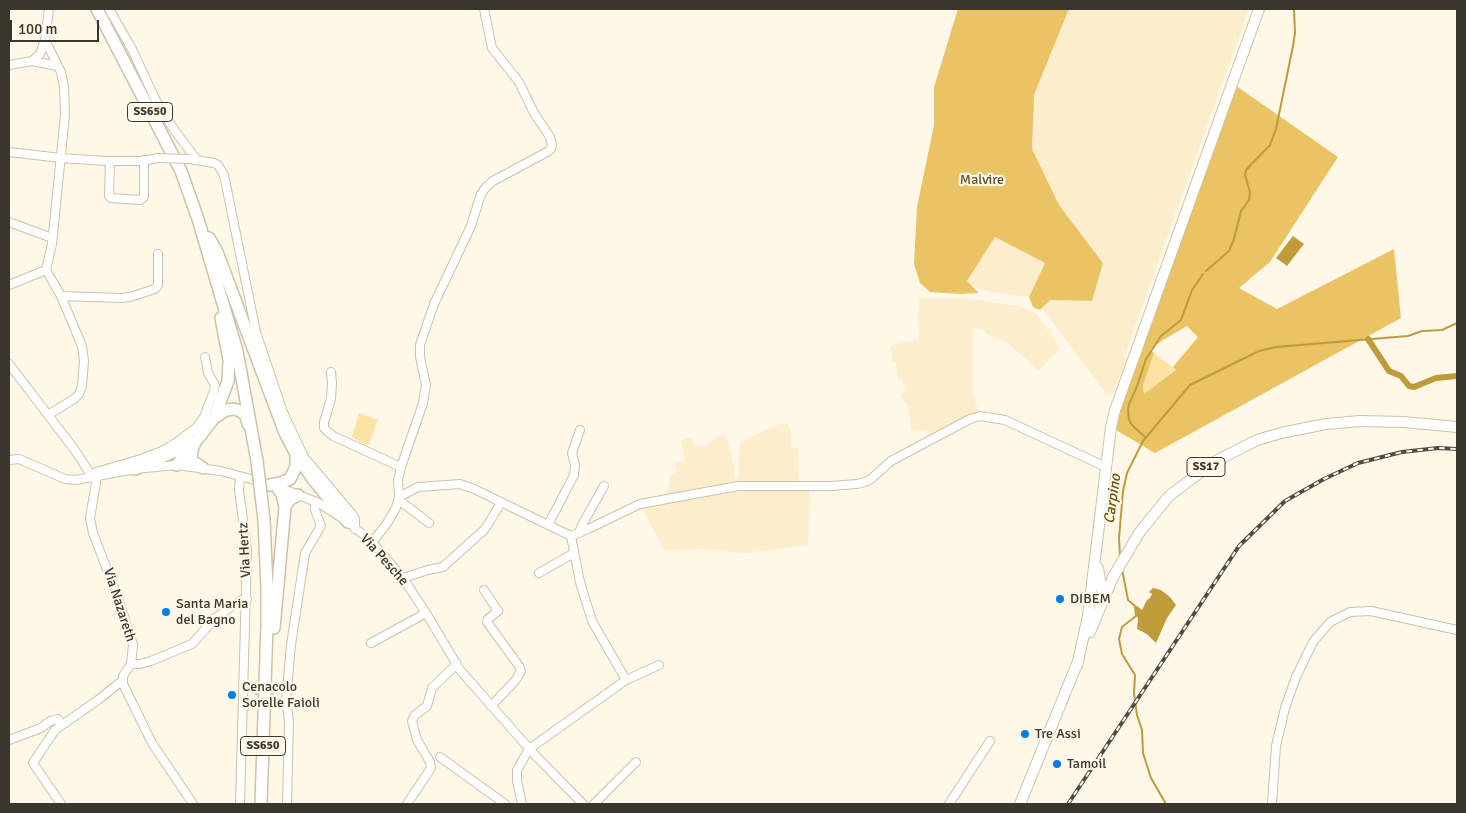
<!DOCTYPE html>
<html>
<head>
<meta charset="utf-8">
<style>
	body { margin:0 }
	#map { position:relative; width:1466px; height:813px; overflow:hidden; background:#fff8e9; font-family:Signika,sans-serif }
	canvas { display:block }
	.frame { position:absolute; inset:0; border:10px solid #3b362d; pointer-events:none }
	.scale { position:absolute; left:10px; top:20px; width:89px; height:22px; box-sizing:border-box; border:2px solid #3b362d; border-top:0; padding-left:6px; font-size:15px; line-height:18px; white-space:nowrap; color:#3b362d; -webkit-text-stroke:4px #fff8e9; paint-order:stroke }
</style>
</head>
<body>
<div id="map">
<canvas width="1466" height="813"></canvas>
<div class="frame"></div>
<div class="scale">100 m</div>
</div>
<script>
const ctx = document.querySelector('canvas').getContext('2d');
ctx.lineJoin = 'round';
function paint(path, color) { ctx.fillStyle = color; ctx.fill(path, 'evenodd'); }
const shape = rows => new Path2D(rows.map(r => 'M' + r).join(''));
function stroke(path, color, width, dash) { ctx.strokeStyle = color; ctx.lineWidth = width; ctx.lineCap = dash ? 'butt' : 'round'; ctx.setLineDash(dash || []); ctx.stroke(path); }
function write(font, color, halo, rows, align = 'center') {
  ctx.font = font + ' Signika,sans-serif'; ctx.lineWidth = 4.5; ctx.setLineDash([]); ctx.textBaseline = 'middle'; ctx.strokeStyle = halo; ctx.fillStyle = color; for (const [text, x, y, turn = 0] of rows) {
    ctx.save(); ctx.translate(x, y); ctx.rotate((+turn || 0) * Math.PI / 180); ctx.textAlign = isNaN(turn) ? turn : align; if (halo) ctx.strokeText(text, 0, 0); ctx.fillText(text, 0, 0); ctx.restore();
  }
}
const built = shape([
	[1070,9,1249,9,1124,357,1127,360,1113,393,1105,396,1103,389,1041,307,1050,300,1092,301,1103,261,1059,205,1032,150,1032,100],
	[995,237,1045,263,1029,297,992,292,976,288,967,281],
	[920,298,960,298,1020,306,1036,313,1060,348,1039,371,1005,341,988,335,982,329,973,328,973,394,980,416,929,441,927,430,912,432,908,405,900,397,905,389,902,378,897,378,896,363,892,362,890,346,901,342,919,341,918,311],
	[784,423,788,425,791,431,791,448,798,448,799,487,810,487,808,545,746,553,701,549,665,551,641,506,665,497,669,486,671,474,678,473,674,462,685,461,681,440,691,438,694,445,705,447,713,439,719,436,726,435,734,467,734,479,738,479,740,442,779,424]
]);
const green = shape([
	[1154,353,1176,370,1144,394,1143,385],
	[359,413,378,420,368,446,352,437]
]);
const forest = shape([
	[958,9,1069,9,1034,95,1032,149,1059,205,1103,263,1092,301,1050,300,1040,310,1033,307,1029,297,1045,263,995,237,967,281,979,293,961,294,930,292,920,283,914,264,917,207,934,125,934,87],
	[1232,83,1338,157,1270,262,1239,288,1277,309,1394,249,1401,318,1155,453,1111,427,1112,420,1121,414,1115,410],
	[1187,326,1198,337,1173,367,1176,370,1144,394,1143,385,1154,353,1150,350,1163,340]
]);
const water = shape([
	[1293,236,1304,244,1287,266,1276,258],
	[1153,588,1161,590,1170,597,1176,605,1167,618,1156,643,1147,634,1137,629,1138,620,1135,606,1137,606,1142,610,1147,600,1150,598,1152,594,1149,592]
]);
const stream = shape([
	[1206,271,1229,251,1234,239,1241,211,1249,200,1250,192,1245,175,1246,170,1270,145,1276,129,1293,46,1295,33,1294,9],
	[1146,438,1132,425,1129,420,1128,410,1129,404,1136,389,1146,359,1161,336,1181,320,1192,290,1203,274],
	[1120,557,1119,538,1123,491,1127,473,1143,441,1190,385,1259,351,1276,347,1408,336,1422,331,1442,330,1457,323],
	[1122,569,1128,600,1135,606,1136,616,1122,627,1119,639,1122,654,1135,675,1134,693,1137,715,1142,730,1143,753,1151,778,1166,804]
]);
const canal = shape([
	[1368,339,1389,371,1401,376,1409,386,1414,387,1436,378,1457,376]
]);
const minorTunnel = shape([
	[254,690,277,698]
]);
const minor = shape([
	[109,9,132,49,156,101,175,131,196,159],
	[32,61,40,54,45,40,49,9],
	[9,65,32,61,57,66],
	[9,152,61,158,105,161,143,161,158,158],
	[190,159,214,163,218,165,224,175,256,332,283,412,304,457,352,514,355,519,355,529],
	[110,161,109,196,111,198,140,200,144,197,144,160],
	[9,222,52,238],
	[46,270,61,296,82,346,84,361,82,386,79,394,74,399,48,415],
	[9,285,46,270,52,244,65,115,64,87,61,72,45,40],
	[61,296,122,298,130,297,155,289,158,285,158,254],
	[9,364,74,449,93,478],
	[331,372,332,383,331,399,324,422,324,428,327,431,333,436,401,467],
	[9,460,19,459,65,479,76,480,135,469,177,465,221,471,262,482],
	[97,477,90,518,93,533,118,598,133,645,131,664,123,676,123,684,152,743,193,804],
	[93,478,96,472,141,459,162,451,174,444,196,428,204,417,214,391,215,385,208,373,205,357],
	[278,487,319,503,348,522,372,542,403,578,426,613,460,670,533,753,583,804],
	[399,497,398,480,401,467,423,403,426,385,420,357,420,345,434,304,471,226,481,194,486,187,493,181,547,152,551,149,552,145,550,137,534,113,519,82,492,48,484,9],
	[399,500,429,523],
	[548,525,574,475,575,465,572,453,580,430],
	[579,533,582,525,604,486],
	[571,536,580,582,592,621,626,680],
	[372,542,386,525,396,508,399,497,418,487,460,484,474,489,571,536,588,529,640,504,738,486,831,486,857,484,865,482,871,479,891,461,970,419,980,416,1005,420,1106,467],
	[539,573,574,553],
	[403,578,428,570,443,567,485,529,501,503],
	[484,590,498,611,488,619,487,622,519,666,521,671,515,681,491,706],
	[371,643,426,613],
	[131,664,140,664,151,661,192,644,215,618,241,600,247,599],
	[9,740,41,728,50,721,58,719,62,725],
	[440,757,505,804],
	[61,804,33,763,55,730,98,700,123,680],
	[240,804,247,551,239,490,240,476],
	[287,804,289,721,286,700,291,645,305,553,321,526,315,510,315,502],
	[407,804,431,768,430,762,417,740,412,721,415,715,427,706,432,688,457,664],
	[522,804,517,781,517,770,529,749,626,680,659,665],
	[594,804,636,762],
	[949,804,990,741],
	[1272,804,1276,746,1285,708,1296,677,1313,642,1330,622,1350,612,1371,611,1457,630]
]);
const major = shape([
	[1098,568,1103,599],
	[1090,632,1113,577,1139,533,1169,496,1214,462,1257,440,1281,433,1326,424,1360,421,1404,422,1457,427],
	[1077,666,1088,616,1111,427,1115,410,1259,9],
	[1020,804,1079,659]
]);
const highway = shape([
	[97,9,181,171,198,219,237,351,257,461],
	[209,238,217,252,285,433,296,454,313,479,348,522],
	[214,418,226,410,234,409,241,411,246,416,248,424],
	[194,445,192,450,191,460,203,468],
	[177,465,214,418,228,381,229,360,221,318],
	[135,469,175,451,192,441],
	[270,485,281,483,290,479,296,467,296,454],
	[285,507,289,500,298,495],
	[274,628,285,507,282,494,277,487],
	[261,804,267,625,267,587,264,520]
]);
const rail = shape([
	[1068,804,1239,546,1285,501,1324,479,1358,463,1402,452,1438,448,1457,449]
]);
const minorBridge = shape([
	[158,158,190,159]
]);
const highwayBridge = shape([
	[257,461,264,520]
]);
const markers = [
	[1060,599,5,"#037ee4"],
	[166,612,5,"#037ee4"],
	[232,695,5,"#037ee4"],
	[1025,734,5,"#037ee4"],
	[1057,764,5,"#037ee4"]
];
const shields = [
	[150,112,45],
	[1206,467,38],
	[263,746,45]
];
const shieldNames = [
	["SS650",150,112],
	["SS17",1206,467],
	["SS650",263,746]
];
const parkNames = [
	["Malvire",982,180]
];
const streetNames = [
	["Via Hertz",245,550,-93],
	["Via Pesche",384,560,48],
	["Via Nazareth",119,605,72]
];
const poiNames = [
	["DIBEM",1070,599],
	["Santa Maria",176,604],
	["del Bagno",176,620],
	["Cenacolo",242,687],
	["Sorelle Faioli",242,703],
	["Tre Assi",1035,734],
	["Tamoil",1067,764]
];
const waterNames = [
	["Carpino",1113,499,-82]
];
paint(built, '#fceecd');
paint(green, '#fce2a3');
paint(forest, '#e9c364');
paint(water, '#c09b39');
stroke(stream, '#c09b39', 2);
stroke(canal, '#c09b39', 6);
stroke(minorTunnel, '#d8d1c3', 8, [8, 4]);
stroke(minor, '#ccc2a9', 10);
stroke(major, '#ccc2a9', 12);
stroke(highway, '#ccc2a9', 14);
stroke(minor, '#fff', 8);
stroke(major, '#fff', 10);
stroke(highway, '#fff', 11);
stroke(rail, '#504b41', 4);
stroke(rail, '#fff8e9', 2, [5.5]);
stroke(minorBridge, '#ccc2a9', 10, []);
stroke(highwayBridge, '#ccc2a9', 14, []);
stroke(minorBridge, '#fff', 8);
stroke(highwayBridge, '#fff', 11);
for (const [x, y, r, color] of markers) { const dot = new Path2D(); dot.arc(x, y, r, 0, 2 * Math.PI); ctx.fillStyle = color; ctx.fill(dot); stroke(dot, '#fff8e9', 2); }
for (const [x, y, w] of shields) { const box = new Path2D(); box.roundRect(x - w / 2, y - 9.5, w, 19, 4); ctx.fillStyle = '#fff8e9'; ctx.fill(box); stroke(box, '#3b362d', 1); }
write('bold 12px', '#3b362d', null, shieldNames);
write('14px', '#5e4e26', '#fff8e9', parkNames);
write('14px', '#3b362d', '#fff8e9', streetNames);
write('14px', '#3b362d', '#fff8e9', poiNames, 'left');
write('italic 15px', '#6c5304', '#fff8e9', waterNames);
</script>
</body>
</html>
